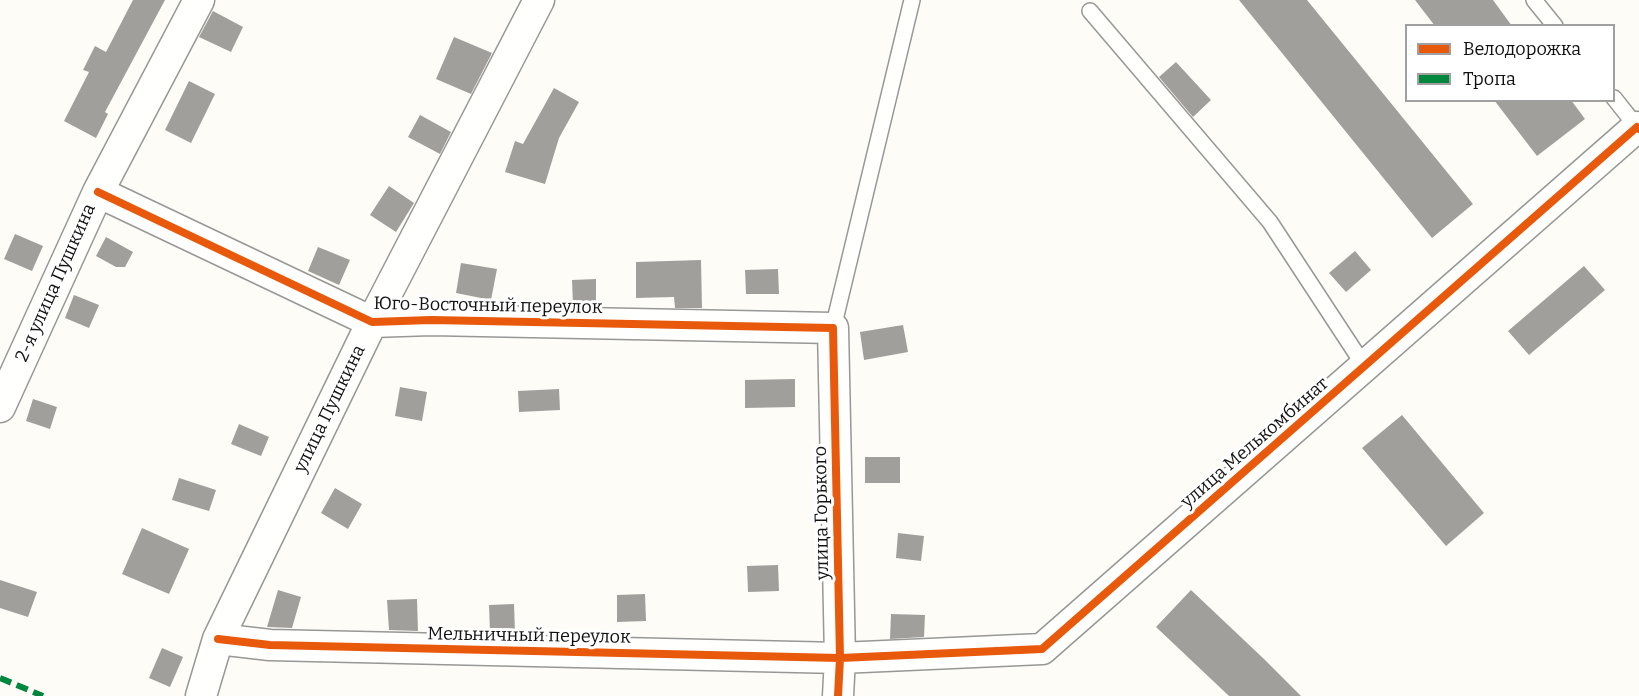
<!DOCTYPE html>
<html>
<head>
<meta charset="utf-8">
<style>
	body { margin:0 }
	#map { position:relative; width:1639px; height:696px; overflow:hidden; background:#fdfcf7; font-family:Bitter,serif }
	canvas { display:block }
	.legend { position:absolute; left:1405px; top:24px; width:210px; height:78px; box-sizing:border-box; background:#fff; border:2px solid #a0a0a0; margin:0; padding:8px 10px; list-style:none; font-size:18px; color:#111 }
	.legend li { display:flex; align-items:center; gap:12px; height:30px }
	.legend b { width:30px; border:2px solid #a0a0a0 }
</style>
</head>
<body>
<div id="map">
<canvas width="1639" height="696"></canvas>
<ul class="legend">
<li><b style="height:8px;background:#e8590c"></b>Велодорожка</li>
<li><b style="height:8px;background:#00873e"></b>Тропа</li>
</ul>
</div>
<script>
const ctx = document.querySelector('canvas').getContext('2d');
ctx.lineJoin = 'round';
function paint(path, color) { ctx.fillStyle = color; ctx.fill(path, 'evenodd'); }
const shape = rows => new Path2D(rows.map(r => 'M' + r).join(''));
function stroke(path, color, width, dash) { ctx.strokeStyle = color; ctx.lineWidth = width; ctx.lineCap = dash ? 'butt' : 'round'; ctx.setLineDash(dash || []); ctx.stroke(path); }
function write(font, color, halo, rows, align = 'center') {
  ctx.font = font + ' Bitter,serif'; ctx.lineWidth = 6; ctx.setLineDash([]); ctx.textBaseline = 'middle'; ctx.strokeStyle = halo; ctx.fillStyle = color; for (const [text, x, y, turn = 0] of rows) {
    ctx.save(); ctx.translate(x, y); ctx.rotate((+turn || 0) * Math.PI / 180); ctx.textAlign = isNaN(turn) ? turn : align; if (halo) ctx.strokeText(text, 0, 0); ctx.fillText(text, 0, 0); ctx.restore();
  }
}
const building = shape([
	[133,0,165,0,105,112,108,114,96,138,64,121,89,72,83,70,95,46,106,52],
	[1239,0,1307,0,1473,204,1432,238],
	[1415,0,1493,0,1512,26,1435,26],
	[213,11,243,27,231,52,199,37],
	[454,37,492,53,471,94,436,79],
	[1176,62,1211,100,1193,117,1159,77],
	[189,81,215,94,191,143,165,130],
	[554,88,579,102,559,138,545,184,505,172,515,141,523,144],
	[1494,100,1571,100,1585,119,1537,156],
	[420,115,451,132,440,154,408,137],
	[389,186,414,203,396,232,370,215],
	[15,234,43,246,32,271,4,259],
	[106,237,133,252,125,267,116,267,96,256],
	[318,247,350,260,339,285,308,271],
	[1355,251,1371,270,1346,292,1329,273],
	[701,260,702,308,675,308,674,297,636,298,636,262],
	[461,263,497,269,491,300,456,293],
	[1584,266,1605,290,1529,355,1508,331],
	[778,269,779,294,746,294,745,270],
	[596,279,596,306,573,306,572,280],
	[74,295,99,305,89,328,65,318],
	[903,325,908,352,864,360,860,332],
	[795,379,795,407,745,408,745,380],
	[400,387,427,392,422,421,395,416],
	[559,389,560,410,519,412,518,391],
	[33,399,57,407,50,429,26,421],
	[1402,415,1484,513,1446,546,1362,448],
	[239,424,269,437,261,456,231,444],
	[865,457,900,457,900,483,865,483],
	[179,478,216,490,209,511,172,500],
	[335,488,362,504,348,529,321,513],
	[142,528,189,549,169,594,122,574],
	[898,533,924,536,921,561,896,558],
	[778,565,779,591,748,592,747,566],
	[0,580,37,592,28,617,0,608],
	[278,590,301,597,292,628,267,627],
	[1191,590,1264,659,1301,696,1229,696,1156,627],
	[645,594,646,621,617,622,617,595],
	[417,599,418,631,389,630,387,600],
	[514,604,515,633,490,633,489,605],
	[891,614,925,615,924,637,890,639],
	[162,648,183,657,170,687,149,678]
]);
const lane = shape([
	[1534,0,1555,26],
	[1090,11,1270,222,1365,367],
	[1614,98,1637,127],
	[833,328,912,0]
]);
const street = shape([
	[98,192,372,322,431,320,833,328,840,658,838,696],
	[0,407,98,192,199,0],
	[218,639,270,645,840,658,1042,649,1637,127,1639,129],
	[201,696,218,639,372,322,539,0]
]);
const quiet = shape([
	[0,678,43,696]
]);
const cycleway = shape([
	[98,192,372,322,431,320,833,328,840,658,838,696],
	[218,639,270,645,840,658,1042,649,1637,127,1639,129]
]);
const streetNames = [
	["2-я улица Пушкина",56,283,-66],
	["Юго-Восточный переулок",488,306,1],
	["улица Пушкина",330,409,-64],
	["улица Мелькомбинат",1255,443,-41],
	["улица Горького",822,513,-91],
	["Мельничный переулок",529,636,1]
];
paint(building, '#a19f9c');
stroke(lane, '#979795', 18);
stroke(street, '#979795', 33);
stroke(lane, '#fffffe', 15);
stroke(street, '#fffffe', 30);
stroke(quiet, '#00873e', 6, [12, 6]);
stroke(cycleway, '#e8590c', 8);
write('18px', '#111', '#fff', streetNames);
</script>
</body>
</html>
